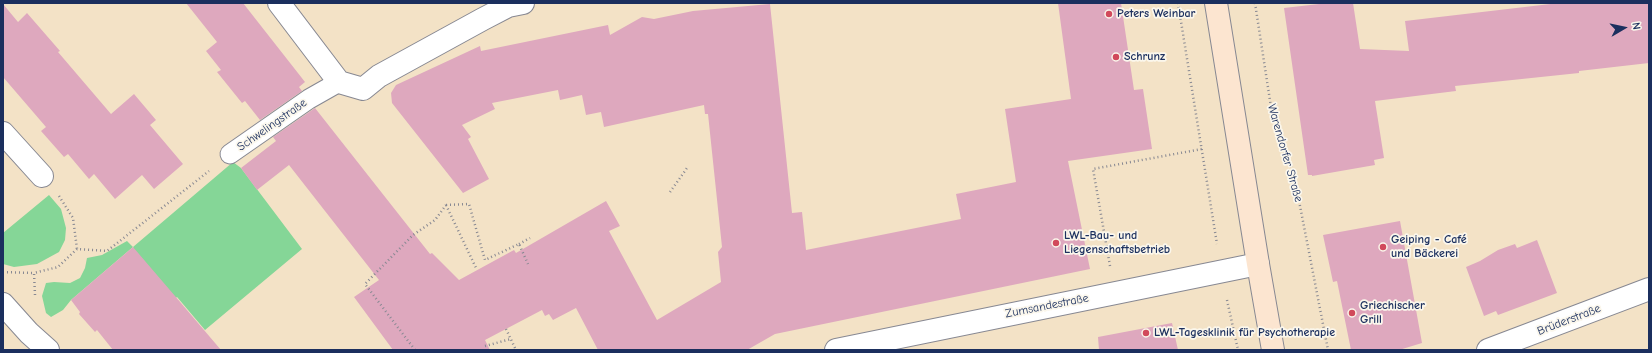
<!DOCTYPE html>
<html>
<head>
<meta charset="utf-8">
<style>
	body { margin:0 }
	#map { position:relative; width:1652px; height:353px; overflow:hidden; background:#f3e2c6; font-family:"Comic Neue",sans-serif }
	canvas { display:block }
	.frame { position:absolute; inset:0; border:4px solid #1b2f5e; pointer-events:none }
	.north { position:absolute; left:1604px; top:8px; width:40px; height:40px; -webkit-text-stroke:3px #fbf7ec; paint-order:stroke; rotate:81deg; font-size:11px; font-weight:700; line-height:16px; text-align:center; color:#1b2f5e }
	.north::after { content:''; display:block; margin:auto; width:14px; height:18px; background:#1b2f5e; clip-path:polygon(50% 0,100% 100%,50% 72%,0 100%) }
</style>
</head>
<body>
<div id="map">
<canvas width="1652" height="353"></canvas>
<div class="frame"></div>
<div class="north">N</div>
</div>
<script>
const ctx = document.querySelector('canvas').getContext('2d');
ctx.lineJoin = 'round';
function paint(path, color) { ctx.fillStyle = color; ctx.fill(path, 'evenodd'); }
const shape = rows => new Path2D(rows.map(r => 'M' + r).join(''));
function stroke(path, color, width, dash) { ctx.strokeStyle = color; ctx.lineWidth = width; ctx.lineCap = dash ? 'butt' : 'round'; ctx.setLineDash(dash || []); ctx.stroke(path); }
function write(font, color, halo, rows, align = 'center') {
  ctx.font = font + ' "Comic Neue",sans-serif'; ctx.lineWidth = 3.5; ctx.setLineDash([]); ctx.textBaseline = 'middle'; ctx.strokeStyle = halo; ctx.fillStyle = color; for (const [text, x, y, turn = 0] of rows) {
    ctx.save(); ctx.translate(x, y); ctx.rotate((+turn || 0) * Math.PI / 180); ctx.textAlign = isNaN(turn) ? turn : align; if (halo) ctx.strokeText(text, 0, 0); ctx.fillText(text, 0, 0); ctx.restore();
  }
}
const green = shape([
	[233,162,241,168,302,249,205,330,177,297,154,316,133,247,71,300,63,310,51,317,46,313,42,296,46,283,54,282,70,283,80,278,85,268,87,258,102,255,127,241,133,247],
	[49,195,61,209,66,228,65,240,59,252,37,264,14,267,3,264,3,233]
]);
const building = shape([
	[186,3,243,3,305,82,299,87,302,91,260,120,245,101,242,103,217,72,221,70,206,51,217,42],
	[1058,3,1121,3,1134,90,1143,89,1152,149,1068,161,1090,269,775,334,747,350,598,350,576,308,553,320,549,314,545,316,542,310,485,340,490,350,393,350,354,297,379,280,289,165,257,190,241,168,276,141,273,137,315,108,430,254,432,253,459,280,514,250,516,253,606,201,620,226,609,231,657,320,721,282,718,252,722,247,708,114,705,114,704,105,604,127,601,112,586,115,582,95,560,100,558,90,492,103,495,109,462,125,471,137,468,139,489,179,463,193,392,103,391,93,396,85,480,46,481,51,608,25,610,35,642,17,654,19,693,11,770,4,792,213,802,212,806,250,961,219,956,194,1016,182,1005,109,1071,99],
	[1328,3,1353,3,1360,49,1409,51,1405,21,1559,3,1649,3,1649,63,1579,71,1579,73,1455,86,1456,91,1375,101,1384,158,1374,160,1375,165,1312,176,1312,175,1308,175,1284,8],
	[3,4,18,22,27,13,60,51,58,52,111,114,134,94,156,120,150,125,183,164,154,189,142,175,115,199,94,174,89,179,68,154,64,157,41,131,46,127,3,77],
	[1400,221,1422,343,1399,350,1351,350,1337,281,1333,282,1323,235],
	[1537,240,1557,293,1498,315,1496,311,1484,316,1466,267,1480,261,1498,250,1515,244,1517,248],
	[133,247,175,296,221,350,113,350,97,330,95,332,79,314,80,312,71,300],
	[1172,323,1178,350,1099,350,1098,337]
]);
const path = shape([
	[1178,3,1217,244],
	[1255,3,1273,120,1279,141,1288,158,1294,175,1328,350],
	[670,192,687,168],
	[59,196,73,218,77,249],
	[446,205,469,204,485,260,519,244,528,264],
	[446,205,477,270],
	[519,244,530,238],
	[1110,266,1093,169,1202,149],
	[3,272,34,273],
	[35,295,34,273,58,267,77,249,107,251,209,171],
	[1227,300,1238,350],
	[506,329,516,350],
	[485,346,511,339],
	[415,350,365,284,413,235,435,220,446,205]
]);
const lane = shape([
	[230,154,309,99,339,82]
]);
const street = shape([
	[279,3,339,82,363,89,379,76,483,19,508,6,523,3],
	[3,133,42,176],
	[3,304,29,333,48,350],
	[836,350,1258,264],
	[1488,350,1649,289]
]);
const secondary = shape([
	[1216,3,1258,264,1273,350]
]);
const markers = [
	[1109,14,4,"#d1495b"],
	[1116,57,4,"#d1495b"],
	[1056,243,4,"#d1495b"],
	[1383,247,4,"#d1495b"],
	[1352,313,4,"#d1495b"],
	[1146,333,4,"#d1495b"]
];
const poiNames = [
	["Peters Weinbar",1117,14],
	["Schrunz",1124,57],
	["LWL-Bau- und",1064,236],
	["Liegenschaftsbetrieb",1064,250],
	["Geiping - Café",1391,240],
	["und Bäckerei",1391,254],
	["Griechischer",1360,306],
	["Grill",1360,320],
	["LWL-Tagesklinik für Psychotherapie",1154,333]
];
const streetNames = [
	["Schwelingstraße",272,125,-35],
	["Warendorfer Straße",1285,153,74],
	["Zumsandestraße",1047,306,-11],
	["Brüderstraße",1569,320,-21]
];
paint(green, '#85d697');
paint(building, '#dea8be');
stroke(lane, '#878892', 21);
stroke(street, '#878892', 24);
stroke(secondary, '#878892', 24);
stroke(path, '#878892', 2.5, [1, 3]);
stroke(lane, '#fff', 19);
stroke(street, '#fff', 22);
stroke(secondary, '#fce5d0', 22);
for (const [x, y, r, color] of markers) { const dot = new Path2D(); dot.arc(x, y, r, 0, 2 * Math.PI); ctx.fillStyle = color; ctx.fill(dot); stroke(dot, '#fbf7ec', 1.5); }
write('bold 12px', '#1b2f5e', '#fbf7ec', poiNames, 'left');
write('12px', '#1b2f5e', '#fbf7ec', streetNames);
</script>
</body>
</html>
